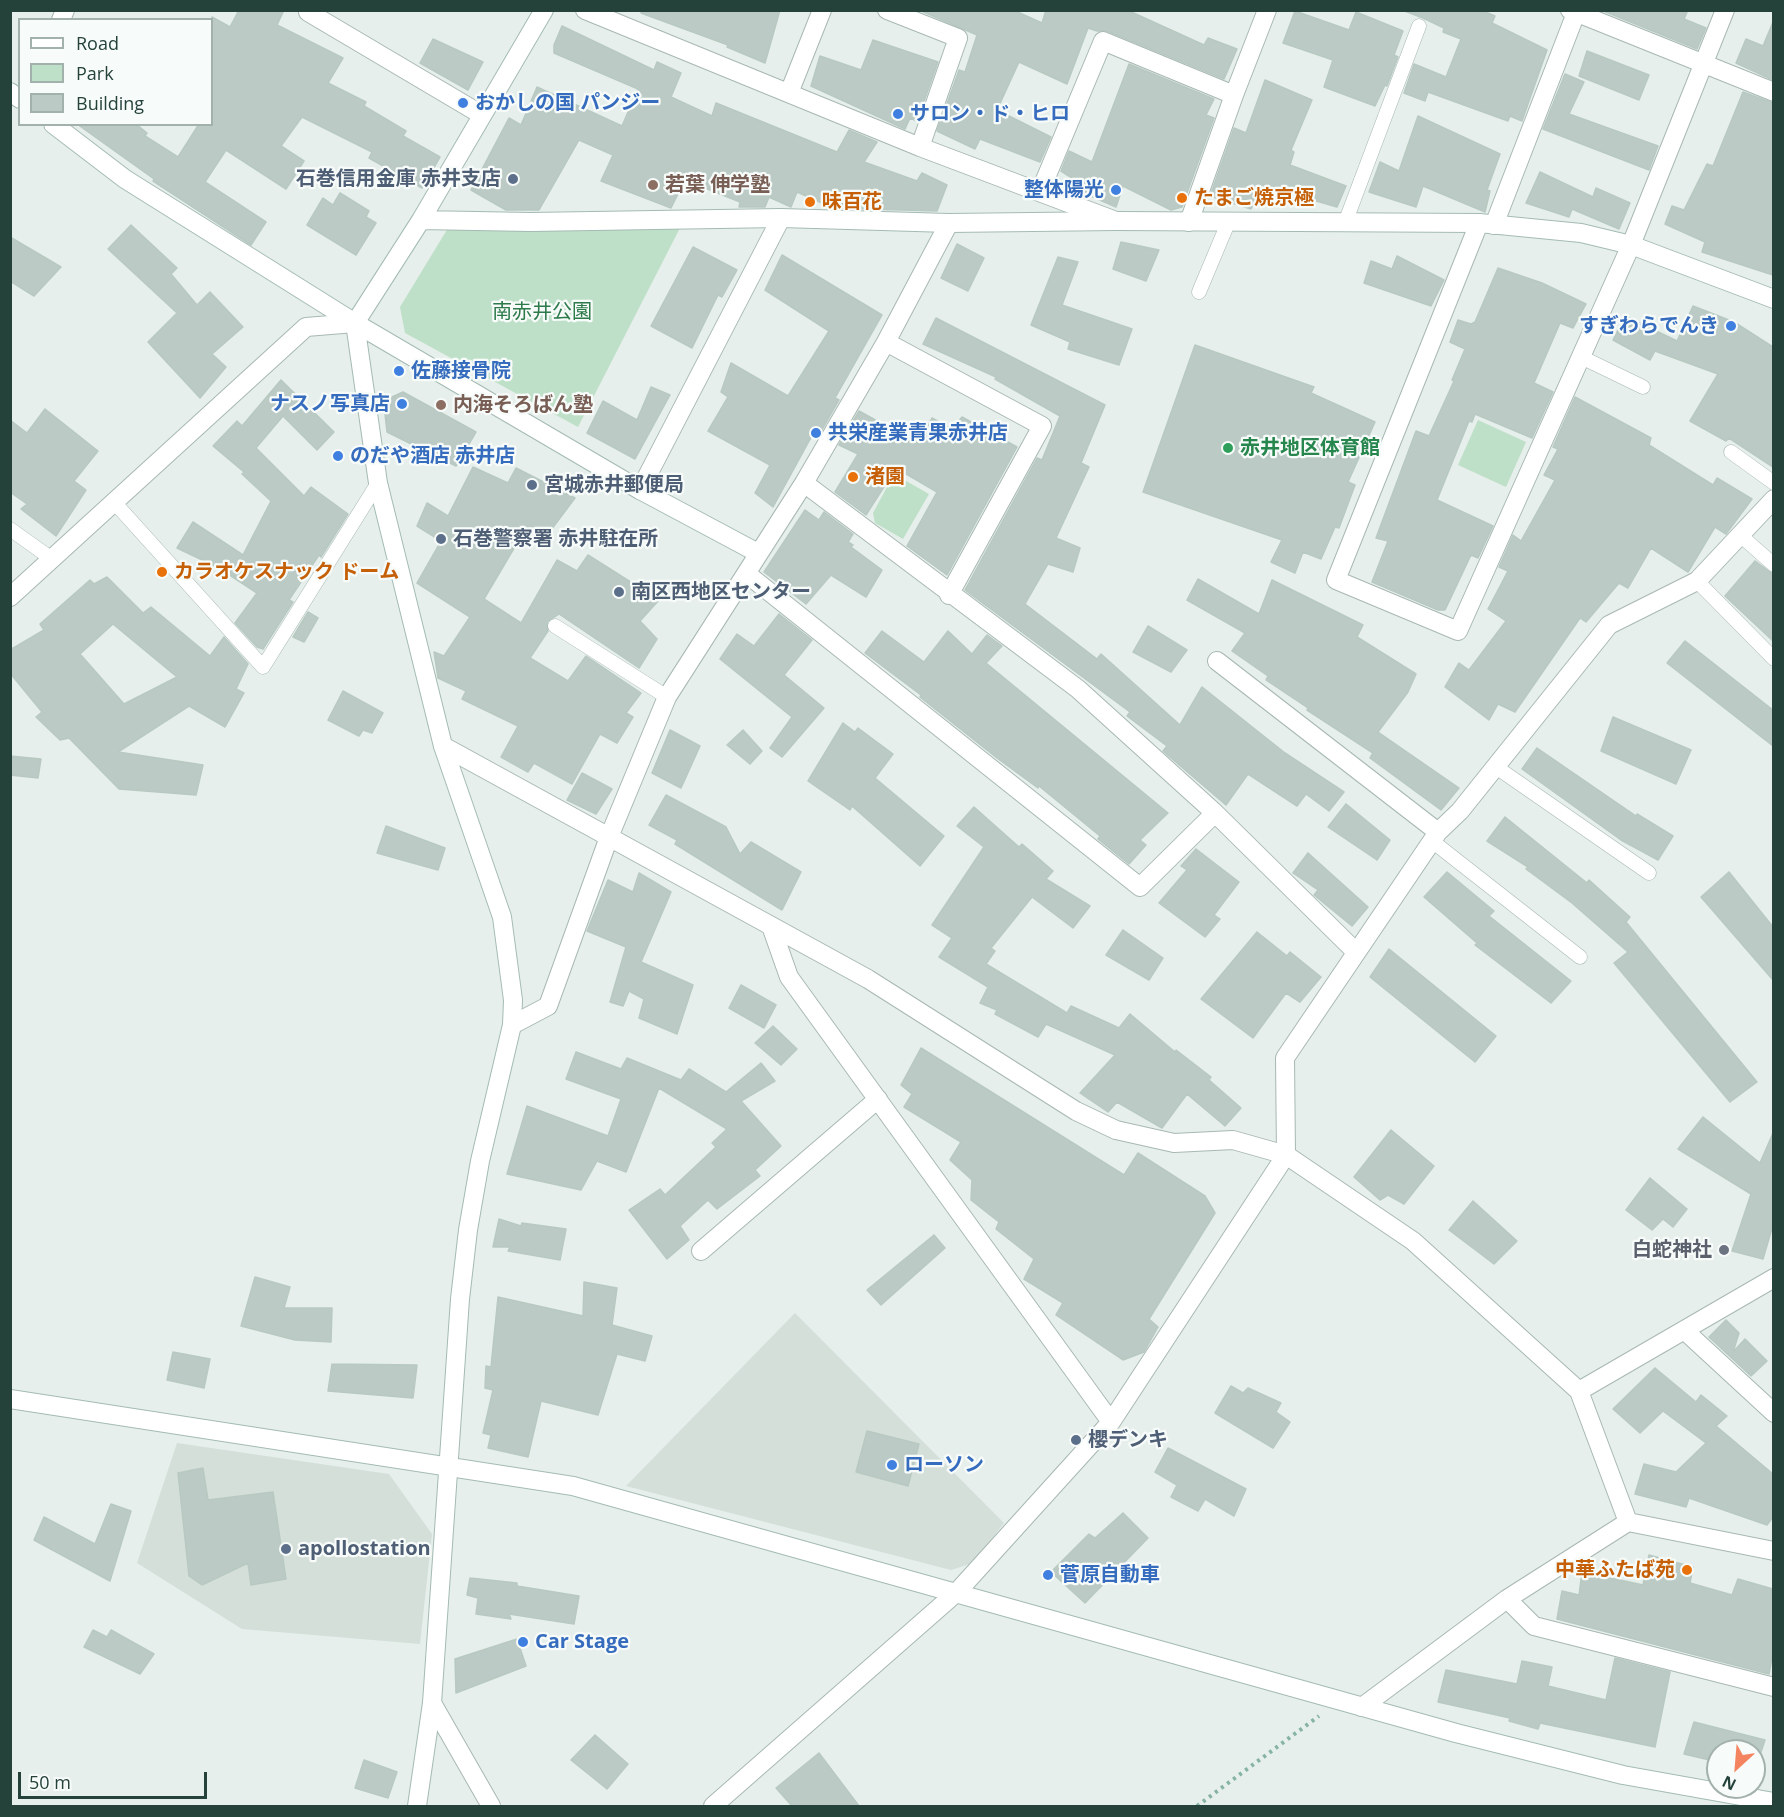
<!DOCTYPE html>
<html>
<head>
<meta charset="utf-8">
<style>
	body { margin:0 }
	#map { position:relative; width:1784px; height:1817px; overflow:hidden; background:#e6efeb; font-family:"Open Sans",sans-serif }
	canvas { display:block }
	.frame { position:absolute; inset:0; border:12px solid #24423a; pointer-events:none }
	.legend { position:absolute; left:18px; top:18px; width:195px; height:108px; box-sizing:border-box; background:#f7fbf9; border:2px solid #a3b1ad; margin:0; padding:8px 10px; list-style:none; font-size:18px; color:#24423a }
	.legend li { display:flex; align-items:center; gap:12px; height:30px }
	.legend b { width:30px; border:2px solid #a3b1ad }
	.north { position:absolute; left:1706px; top:1739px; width:60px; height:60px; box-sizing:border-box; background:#f7fbf9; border:2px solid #a3b1ad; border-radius:50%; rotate:206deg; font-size:16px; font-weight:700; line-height:24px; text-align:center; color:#24423a }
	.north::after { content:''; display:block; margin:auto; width:21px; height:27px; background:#f4845f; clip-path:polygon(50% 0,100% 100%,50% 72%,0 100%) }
	.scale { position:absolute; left:18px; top:1772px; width:189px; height:27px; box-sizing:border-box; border:3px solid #24423a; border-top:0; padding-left:8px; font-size:18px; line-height:21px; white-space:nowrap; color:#24423a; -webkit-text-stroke:4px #f7fbf9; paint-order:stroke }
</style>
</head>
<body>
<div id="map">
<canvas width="1784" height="1817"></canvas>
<div class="frame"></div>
<ul class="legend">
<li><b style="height:8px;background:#fff"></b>Road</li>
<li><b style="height:16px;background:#bfe0c8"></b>Park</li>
<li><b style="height:16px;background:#bbcac4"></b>Building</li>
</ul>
<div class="north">N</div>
<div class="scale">50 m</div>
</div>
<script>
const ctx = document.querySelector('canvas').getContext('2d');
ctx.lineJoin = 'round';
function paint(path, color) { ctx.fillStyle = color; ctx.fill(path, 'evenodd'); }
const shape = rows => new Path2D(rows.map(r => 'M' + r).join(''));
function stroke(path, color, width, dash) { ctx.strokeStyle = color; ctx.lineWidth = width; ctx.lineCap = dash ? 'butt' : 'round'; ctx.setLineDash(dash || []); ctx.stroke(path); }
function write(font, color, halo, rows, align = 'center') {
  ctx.font = font + ' "Open Sans","Noto Sans JP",sans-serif'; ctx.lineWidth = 4.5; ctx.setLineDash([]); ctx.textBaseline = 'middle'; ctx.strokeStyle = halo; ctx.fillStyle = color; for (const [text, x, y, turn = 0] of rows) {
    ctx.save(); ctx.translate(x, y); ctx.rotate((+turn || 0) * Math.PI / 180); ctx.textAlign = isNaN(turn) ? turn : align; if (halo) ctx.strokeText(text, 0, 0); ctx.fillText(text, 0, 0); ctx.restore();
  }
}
const built = shape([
	[795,1313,1004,1523,973,1563,951,1570,626,1486],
	[177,1443,389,1474,432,1534,420,1644,242,1629,137,1563]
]);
const green = shape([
	[448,228,680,228,578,427,405,333,400,307],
	[1478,420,1526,442,1506,487,1458,465],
	[894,474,929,494,903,539,875,523,873,513]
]);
const building = shape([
	[239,10,284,10,277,25,343,58,328,83,366,102,364,106,406,131,403,136,440,157,422,188,369,158,372,152,302,117,281,146,304,161,286,189,226,150,205,182,266,222,251,245,153,181,154,179,77,124,136,124,147,133,145,136,178,157,199,124,212,124,212,17,230,27,239,10],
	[642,10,780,10,765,63,727,47,728,45,641,13,642,10],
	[919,10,1013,10,1042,23,1046,10,1127,10,1204,45,1208,38,1237,49,1224,79,1107,31,1097,31,1088,28,1067,84,1019,62,997,110,1051,137,1040,162,980,139,975,149,937,131,959,70,965,72,977,35,919,10],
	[1402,10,1481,10,1495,16,1492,23,1547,50,1522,121,1510,116,1508,121,1428,92,1425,101,1404,93,1414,64,1446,77,1461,39,1443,32,1444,28,1423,18,1402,10],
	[1601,10,1688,10,1684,19,1706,28,1697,49,1601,10],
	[1295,11,1349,30,1356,12,1403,31,1394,55,1398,57,1387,86,1385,85,1375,106,1324,87,1333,60,1283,43,1295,11],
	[1773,22,1773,80,1736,63,1746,39,1763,46,1773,22],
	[562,26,654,70,657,62,681,73,671,97,712,116,716,103,837,152,849,130,877,142,864,162,917,181,922,173,947,185,937,211,833,208,797,192,791,207,769,197,765,207,739,207,740,202,685,180,671,208,601,181,613,155,579,140,539,210,506,210,471,190,509,118,521,125,537,87,622,126,638,89,554,53,554,45,562,26],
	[433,39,483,62,468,90,420,63,433,39],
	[873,40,938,62,917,121,910,118,905,129,811,86,820,56,861,70,873,40],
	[1587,51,1649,75,1639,100,1579,76,1587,51],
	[1129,64,1214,99,1206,115,1214,118,1182,207,1171,210,1123,186,1116,207,1079,191,1081,184,1061,171,1069,151,1092,162,1129,64],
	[1565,74,1584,82,1569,114,1658,146,1649,170,1543,129,1565,74],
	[1265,80,1312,100,1291,150,1294,152,1290,165,1346,186,1337,207,1261,185,1251,209,1210,196,1234,128,1246,133,1265,80],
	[1743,92,1773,103,1773,275,1702,252,1705,242,1665,224,1672,206,1684,210,1707,164,1713,166,1743,92],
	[1418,116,1500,154,1487,190,1490,191,1485,212,1423,186,1416,207,1369,192,1380,162,1399,171,1418,116],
	[1540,172,1593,197,1596,188,1630,203,1619,229,1572,209,1569,217,1526,203,1540,172],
	[340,193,369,211,366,217,376,223,356,255,307,225,323,198,333,205,340,193],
	[131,225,177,268,171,274,197,305,210,292,243,327,212,354,226,367,200,398,148,342,177,313,108,249,131,225],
	[10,237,61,267,34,296,10,281,10,237],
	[1121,242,1159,250,1146,281,1113,269,1121,242],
	[957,244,984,258,968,291,941,278,957,244],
	[693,247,737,270,722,297,718,295,692,348,651,326,693,247],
	[782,255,882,315,835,398,839,400,819,435,814,432,773,507,755,493,770,465,708,431,728,397,721,392,731,363,788,396,829,331,765,290,782,255],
	[1397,256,1444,280,1431,306,1364,283,1371,261,1392,269,1397,256],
	[1058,257,1078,262,1062,305,1132,329,1119,365,1068,349,1070,342,1031,325,1058,257],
	[1498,268,1542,283,1586,304,1573,328,1560,323,1534,383,1553,392,1532,438,1475,414,1472,422,1469,421,1437,500,1493,526,1478,558,1471,555,1445,610,1438,610,1372,582,1388,541,1376,538,1416,431,1429,436,1454,381,1452,380,1465,349,1450,342,1458,320,1471,324,1475,322,1498,268],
	[1693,306,1734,322,1773,347,1773,467,1729,438,1726,441,1690,421,1718,374,1655,351,1650,360,1613,340,1625,316,1677,341,1693,306],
	[936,318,1105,405,1081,463,1089,467,1056,538,1080,548,1073,572,1048,564,1025,604,1097,659,1101,654,1180,725,1202,687,1285,753,1344,792,1329,811,1306,794,1297,806,1248,774,1226,805,1163,751,1167,746,1127,716,1130,712,965,590,1037,458,1042,460,1060,416,995,379,996,377,923,344,936,318],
	[1195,345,1314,387,1311,393,1375,422,1348,482,1355,485,1339,528,1335,527,1321,559,1303,552,1295,573,1271,562,1282,540,1143,492,1195,345],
	[281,380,334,432,317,450,283,416,256,448,304,496,311,487,348,514,321,557,319,555,289,600,293,602,263,649,257,647,235,623,257,593,219,568,177,548,193,522,243,555,271,501,242,474,244,472,213,446,237,421,242,426,281,380],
	[651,387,670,395,635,459,587,433,603,401,637,420,651,387],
	[403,392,476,432,456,466,387,432,385,414,392,397,403,392],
	[1575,397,1651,438,1649,445,1713,485,1717,478,1752,499,1726,534,1715,527,1688,572,1651,548,1628,588,1619,583,1586,622,1580,618,1515,712,1498,704,1489,720,1445,687,1459,663,1469,670,1506,621,1488,609,1508,571,1499,567,1513,535,1521,541,1555,480,1544,475,1558,449,1553,447,1575,397],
	[45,409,98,451,74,481,86,490,56,536,21,509,27,504,10,492,10,420,27,433,45,409],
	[859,411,919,444,932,418,952,429,962,417,1017,447,947,575,907,546,937,492,896,468,866,515,835,492,858,454,839,445,859,411],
	[473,467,508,483,516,468,575,498,539,546,523,533,484,599,521,623,557,560,577,571,588,555,659,600,640,621,657,639,639,668,559,614,547,622,548,631,530,658,568,681,586,656,641,693,626,713,633,717,617,743,600,734,572,784,534,763,528,772,501,757,518,726,462,699,466,691,438,678,434,652,444,656,470,617,417,583,441,541,417,526,427,503,448,516,473,467],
	[805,510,819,520,824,512,853,534,848,542,853,545,851,547,882,570,866,597,831,575,806,604,764,572,805,510],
	[1755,561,1773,574,1773,641,1725,596,1755,561],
	[107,577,143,613,151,607,210,656,224,637,248,664,236,689,244,693,225,727,189,706,118,752,203,765,196,795,119,789,69,738,60,740,36,717,42,712,10,673,10,650,44,630,40,624,90,580,94,584,107,577],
	[113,624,177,677,124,704,80,654,113,624],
	[1198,579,1259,614,1272,580,1363,625,1357,637,1416,674,1408,692,1378,732,1459,788,1441,810,1370,758,1373,753,1307,710,1308,708,1266,680,1268,676,1232,651,1245,633,1187,600,1198,579],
	[308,612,318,618,304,642,293,637,308,612],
	[779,614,812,640,784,675,824,708,782,757,770,748,792,717,720,659,737,634,754,646,779,614],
	[1148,626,1187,650,1171,672,1133,652,1148,626],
	[882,631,924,662,948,631,972,654,987,635,1002,646,986,663,1168,813,1140,840,1146,845,1129,864,1098,839,1100,836,1039,786,1038,788,997,758,920,697,921,695,865,653,882,631],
	[1685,641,1773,710,1773,746,1667,663,1685,641],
	[343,691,383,713,372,733,363,730,359,736,328,720,343,691],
	[1613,717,1691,750,1676,784,1601,751,1613,717],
	[843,723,855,732,858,728,893,754,875,778,944,836,920,866,852,806,850,810,808,781,843,723],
	[670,730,700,746,681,788,652,773,670,730],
	[743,730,762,751,750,764,727,745,743,730],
	[1537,748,1636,816,1637,814,1673,836,1658,860,1621,840,1522,769,1537,748],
	[10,756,41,759,38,778,10,775,10,756],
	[582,773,612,789,596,814,567,800,582,773],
	[666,795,726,827,740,854,751,842,801,872,782,910,675,844,677,840,649,825,666,795],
	[1346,804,1390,840,1377,860,1328,827,1346,804],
	[974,807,1019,847,1022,844,1053,871,1046,879,1090,906,1073,928,1032,897,991,948,995,951,986,964,1067,1013,1071,1006,1119,1028,1130,1014,1175,1052,1176,1050,1211,1077,1209,1080,1241,1108,1225,1126,1187,1094,1162,1128,1117,1102,1108,1112,1080,1093,1115,1055,1046,1024,1038,1037,995,1014,997,1010,980,1003,988,987,939,957,952,938,932,925,984,847,957,826,974,807],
	[1505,817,1587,883,1589,880,1630,917,1626,922,1757,1082,1730,1102,1614,963,1628,952,1572,903,1526,869,1528,867,1487,841,1505,817],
	[386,826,445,848,438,870,377,853,386,826],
	[1196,849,1239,882,1214,915,1220,919,1205,937,1159,903,1187,870,1181,866,1196,849],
	[1308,853,1368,907,1352,926,1314,895,1318,890,1293,873,1308,853],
	[1447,872,1494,911,1489,916,1571,981,1551,1003,1475,945,1477,943,1424,897,1447,872],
	[1729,872,1773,927,1773,980,1701,897,1729,872],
	[639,873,671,892,641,962,693,985,677,1034,639,1018,644,999,629,991,623,1006,610,1002,626,947,587,931,608,880,633,892,639,873],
	[1123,930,1163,958,1149,980,1106,955,1123,930],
	[1257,932,1287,956,1290,952,1321,977,1300,1002,1286,993,1253,1038,1201,999,1257,932],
	[1389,949,1496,1036,1475,1062,1370,977,1389,949],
	[741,985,776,1005,764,1028,729,1008,741,985],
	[773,1026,797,1049,781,1065,755,1043,773,1026],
	[921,1048,1124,1175,1138,1153,1205,1196,1215,1213,1149,1319,1158,1327,1144,1352,1123,1360,1056,1315,1063,1303,1024,1279,1034,1259,996,1229,999,1222,971,1200,972,1180,950,1160,961,1142,904,1107,912,1094,901,1085,921,1048],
	[576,1052,621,1069,627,1058,681,1080,689,1069,726,1092,761,1063,775,1081,741,1101,781,1146,755,1170,760,1176,717,1209,708,1200,680,1226,689,1240,667,1259,629,1210,660,1189,665,1195,716,1147,712,1143,727,1129,659,1088,626,1172,597,1161,581,1190,507,1174,527,1106,608,1136,621,1099,566,1079,576,1052],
	[1703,1117,1760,1163,1773,1133,1773,1225,1763,1259,1732,1251,1751,1194,1678,1149,1703,1117],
	[1391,1130,1434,1166,1404,1204,1388,1195,1380,1200,1354,1177,1391,1130],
	[1650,1178,1687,1209,1673,1227,1663,1219,1652,1230,1626,1210,1650,1178],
	[1473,1201,1517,1241,1494,1264,1449,1230,1473,1201],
	[499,1219,521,1226,522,1223,566,1229,560,1260,508,1251,510,1247,493,1247,499,1219],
	[934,1235,945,1248,881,1305,867,1290,934,1235],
	[255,1277,290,1287,284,1308,332,1308,331,1342,295,1340,241,1326,255,1277],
	[584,1282,617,1288,612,1325,652,1336,645,1361,617,1354,598,1415,541,1401,528,1457,488,1448,491,1435,483,1433,493,1390,485,1388,486,1366,491,1367,498,1297,583,1316,584,1282],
	[1726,1320,1739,1333,1733,1352,1745,1339,1767,1361,1751,1376,1709,1337,1726,1320],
	[173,1352,210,1359,204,1388,167,1380,173,1352],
	[332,1364,417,1365,413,1398,328,1391,332,1364],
	[1655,1368,1696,1402,1701,1395,1727,1416,1716,1426,1773,1474,1773,1517,1767,1525,1689,1498,1686,1507,1635,1494,1644,1464,1676,1472,1706,1443,1663,1411,1640,1433,1613,1409,1655,1368],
	[1231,1386,1243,1393,1248,1388,1281,1403,1276,1412,1290,1422,1273,1448,1215,1413,1231,1386],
	[867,1431,919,1444,908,1486,856,1472,867,1431],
	[1168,1448,1246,1489,1234,1516,1205,1499,1198,1511,1171,1497,1177,1485,1155,1472,1168,1448],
	[203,1468,208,1500,273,1492,286,1579,251,1585,248,1563,202,1585,189,1576,178,1473,203,1468],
	[111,1504,131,1511,110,1581,34,1540,44,1517,95,1544,111,1504],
	[1123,1513,1148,1538,1085,1603,1051,1572,1089,1534,1095,1538,1123,1513],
	[1649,1555,1693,1567,1690,1583,1732,1595,1738,1579,1773,1589,1773,1652,1769,1674,1557,1619,1562,1591,1579,1595,1582,1572,1643,1585,1649,1555],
	[470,1578,517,1583,517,1586,579,1596,574,1624,509,1614,511,1619,476,1614,478,1598,467,1595,470,1578],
	[93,1630,107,1637,111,1630,154,1654,140,1674,84,1647,93,1630],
	[517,1639,526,1666,456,1693,455,1659,517,1639],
	[1615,1658,1670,1672,1655,1747,1540,1723,1538,1729,1509,1721,1510,1718,1438,1702,1446,1670,1517,1684,1522,1661,1552,1667,1548,1686,1606,1700,1615,1658],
	[1694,1722,1765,1740,1755,1770,1754,1751,1718,1751,1718,1762,1684,1754,1694,1722],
	[595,1735,628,1764,607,1789,571,1760,595,1735],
	[819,1753,859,1806,792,1806,776,1788,819,1753],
	[364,1760,397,1772,388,1798,355,1788,364,1760]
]);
const path = shape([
	[1197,1806,1319,1716]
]);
const lane = shape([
	[1345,223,1419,26],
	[1199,292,1228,223],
	[1581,357,1643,387],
	[1731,452,1774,483],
	[114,502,263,667,378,483],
	[10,529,52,559],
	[1740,535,1774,565],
	[1697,581,1774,659],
	[555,626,667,697],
	[1496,767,1649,873],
	[1432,841,1580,957]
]);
const street = shape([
	[585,10,920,147,1116,221],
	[887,10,958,38,920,147],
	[1570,10,1774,92],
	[308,12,482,115],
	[61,20,65,10],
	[789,93,822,10],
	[1040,192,1103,41,1234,95],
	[1189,222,1234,95,1267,10],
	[1479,223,1336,580,1458,631,1631,245,1725,10],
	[1494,225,1576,13],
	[886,342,1042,426,949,595],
	[804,483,1078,689,1215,813,1356,952],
	[640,490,781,218],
	[747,574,1140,887,1215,813],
	[10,597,306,327,355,323],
	[1217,661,1438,832],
	[443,746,868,979,1076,1111,1116,1130,1174,1143,1233,1140,1286,1155,1413,1241,1579,1391,1628,1522],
	[771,926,789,977,1111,1422],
	[512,1025,548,1006,609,837,667,697,804,483,886,342,949,223],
	[701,1251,878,1099],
	[1684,1330,1774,1413],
	[1579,1391,1774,1278],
	[1507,1599,1534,1626,1774,1687],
	[432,1703,491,1806],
	[1362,1707,1507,1599,1628,1522,1774,1551],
	[713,1806,957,1592,1111,1422,1286,1155,1285,1058,1438,832,1460,811,1609,625,1697,581,1774,499]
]);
const secondary = shape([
	[10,92,20,99],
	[53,124,125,179,355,323,640,490,758,553],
	[421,220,530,222,781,218,949,223,1116,221,1479,223,1581,233,1631,245,1774,299],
	[10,1399,573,1486,1456,1733,1623,1775,1774,1802],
	[417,1806,432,1703,460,1299,468,1230,480,1161,512,1025,513,1000,502,917,443,746,378,483,355,323,421,220,544,10]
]);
const markers = [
	[463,103,6,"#3f7fe0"],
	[898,114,6,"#3f7fe0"],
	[513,179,6,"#5c6f8a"],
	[653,185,6,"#8d6e63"],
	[1116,190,6,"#3f7fe0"],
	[1182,198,6,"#e8710a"],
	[810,202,6,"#e8710a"],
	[1731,326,6,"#3f7fe0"],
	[399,371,6,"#3f7fe0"],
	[402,404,6,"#3f7fe0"],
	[441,405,6,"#8d6e63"],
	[816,433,6,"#3f7fe0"],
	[1228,448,6,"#2e9e5b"],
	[338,456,6,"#3f7fe0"],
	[853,477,6,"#e8710a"],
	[532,485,6,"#5c6f8a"],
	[441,539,6,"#5c6f8a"],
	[162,572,6,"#e8710a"],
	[619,592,6,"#5c6f8a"],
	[1724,1250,6,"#6b7280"],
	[1076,1440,6,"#5c6f8a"],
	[892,1465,6,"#3f7fe0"],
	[286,1549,6,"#5c6f8a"],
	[1687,1570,6,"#e8710a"],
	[1048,1575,6,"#3f7fe0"],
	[523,1642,6,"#3f7fe0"]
];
const shopNames = [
	["おかしの国 パンジー",475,103],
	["サロン・ド・ヒロ",910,114],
	["整体陽光",1104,190,"right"],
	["すぎわらでんき",1719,326,"right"],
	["佐藤接骨院",411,371],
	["ナスノ写真店",390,404,"right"],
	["共栄産業青果赤井店",828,433],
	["のだや酒店 赤井店",350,456],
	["ローソン",904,1465],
	["菅原自動車",1060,1575],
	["Car Stage",535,1642]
];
const serviceNames = [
	["石巻信用金庫 赤井支店",501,179,"right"],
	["宮城赤井郵便局",544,485],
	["石巻警察署 赤井駐在所",453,539],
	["南区西地区センター",631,592],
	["櫻デンキ",1088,1440],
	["apollostation",298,1549]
];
const educationNames = [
	["若葉 伸学塾",665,185],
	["内海そろばん塾",453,405]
];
const foodNames = [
	["たまご焼京極",1194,198],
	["味百花",822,202],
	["渚園",865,477],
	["カラオケスナック ドーム",174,572],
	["中華ふたば苑",1675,1570,"right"]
];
const parkNames = [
	["南赤井公園",542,312]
];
const leisureNames = [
	["赤井地区体育館",1240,448]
];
const worshipNames = [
	["白蛇神社",1712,1250]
];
paint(built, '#d4dfda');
paint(green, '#bfe0c8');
paint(building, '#bbcac4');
stroke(building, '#b8c9c2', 1.5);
stroke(lane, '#a8b8b2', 15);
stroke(street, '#a8b8b2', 20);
stroke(secondary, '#a4bbb3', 20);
stroke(path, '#86b3a5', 4, [3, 4.5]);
stroke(lane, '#fff', 14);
stroke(street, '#fff', 18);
stroke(secondary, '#fff', 18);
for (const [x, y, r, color] of markers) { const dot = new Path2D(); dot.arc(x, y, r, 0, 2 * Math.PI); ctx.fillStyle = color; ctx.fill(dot); stroke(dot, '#f7fbf9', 2); }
write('bold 20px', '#366cbe', '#f7fbf9', shopNames, 'left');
write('bold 20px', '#4e5e75', '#f7fbf9', serviceNames, 'left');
write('bold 20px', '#785e54', '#f7fbf9', educationNames, 'left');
write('bold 20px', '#c56008', '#f7fbf9', foodNames, 'left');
write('20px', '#2d7a4b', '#f7fbf9', parkNames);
write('bold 20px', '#27864d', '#f7fbf9', leisureNames, 'left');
write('bold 20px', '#5b616d', '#f7fbf9', worshipNames, 'right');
</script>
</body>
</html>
